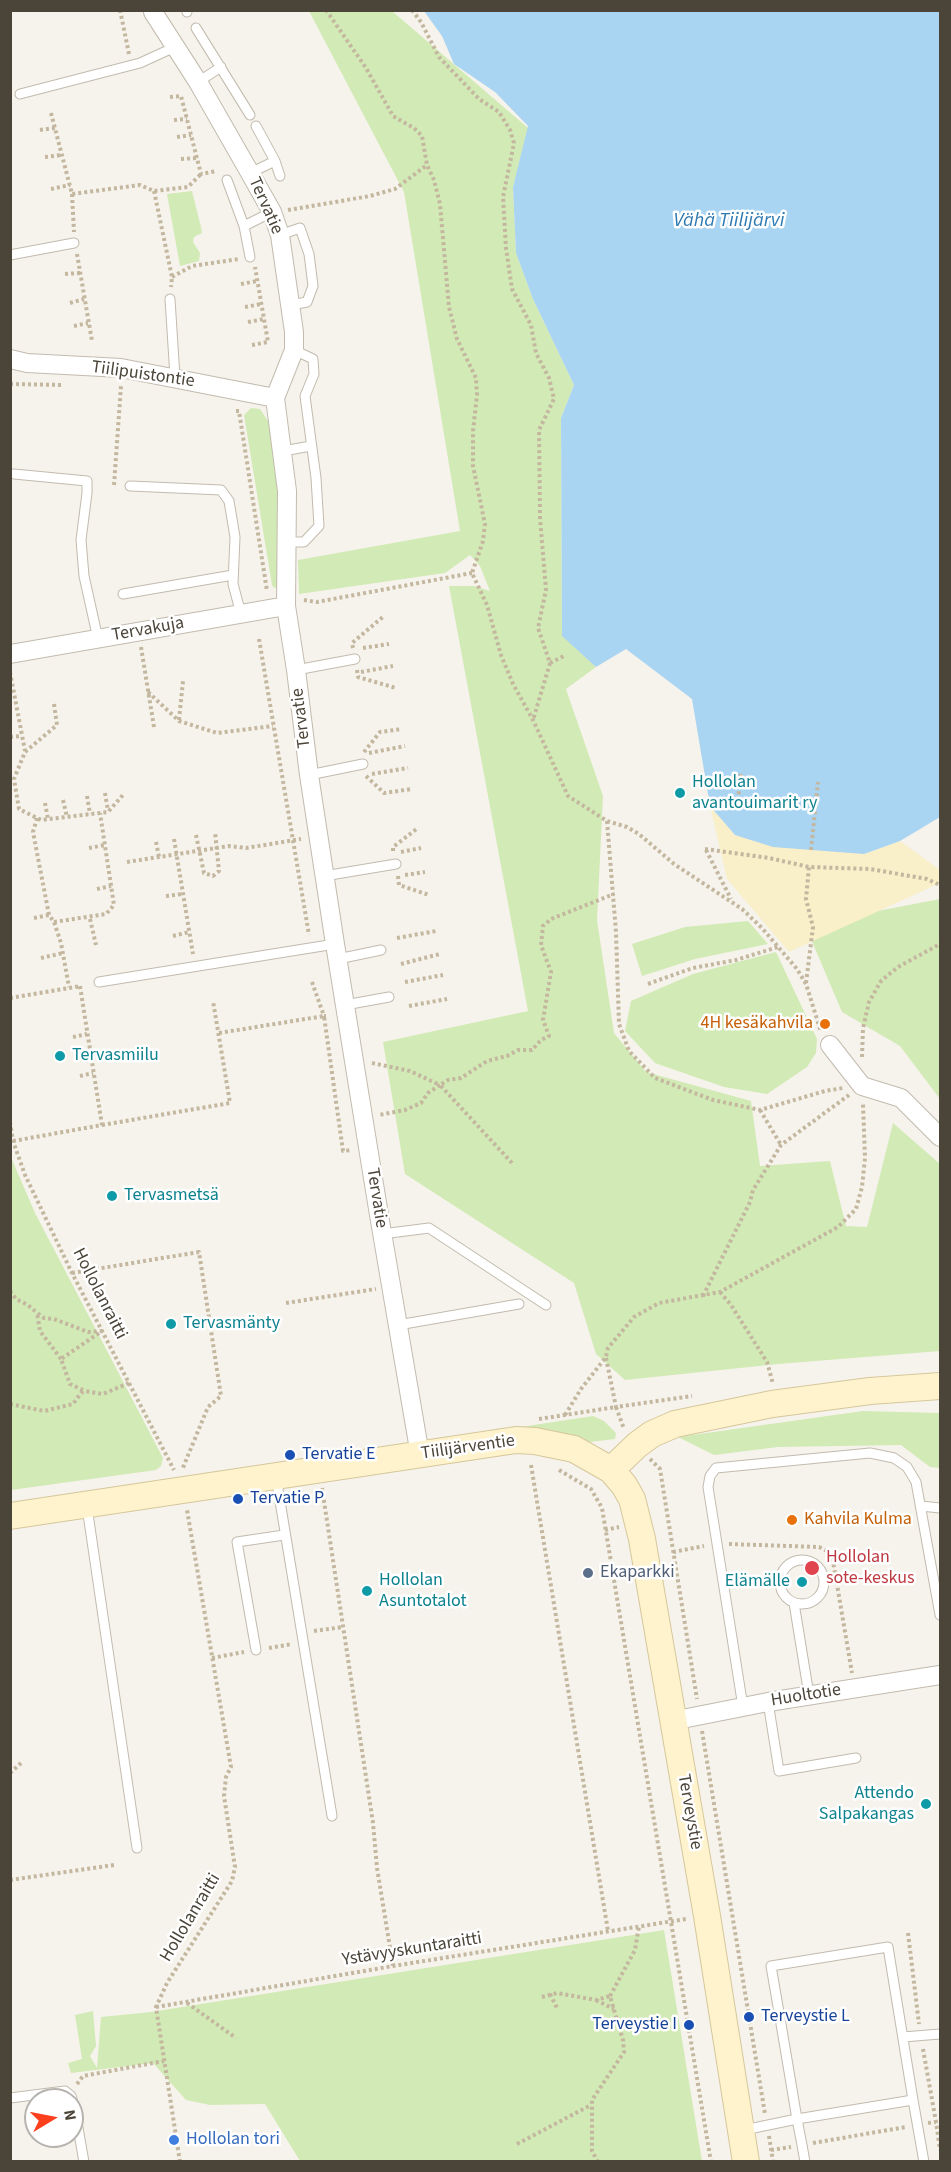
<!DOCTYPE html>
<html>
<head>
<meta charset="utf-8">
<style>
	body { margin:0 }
	#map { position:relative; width:951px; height:2172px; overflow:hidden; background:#f6f3ec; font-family:"Source Sans 3",sans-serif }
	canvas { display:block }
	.frame { position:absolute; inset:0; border:12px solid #4b4439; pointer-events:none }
	.north { position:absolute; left:24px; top:2088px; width:60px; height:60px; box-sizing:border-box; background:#fff; border:2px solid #b7b4b0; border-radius:50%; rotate:80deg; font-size:16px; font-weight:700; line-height:24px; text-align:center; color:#4b4439 }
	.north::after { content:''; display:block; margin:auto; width:21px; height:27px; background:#fc3f1d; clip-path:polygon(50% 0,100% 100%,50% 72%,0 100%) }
</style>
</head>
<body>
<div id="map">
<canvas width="951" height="2172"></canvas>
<div class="frame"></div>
<div class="north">N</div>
</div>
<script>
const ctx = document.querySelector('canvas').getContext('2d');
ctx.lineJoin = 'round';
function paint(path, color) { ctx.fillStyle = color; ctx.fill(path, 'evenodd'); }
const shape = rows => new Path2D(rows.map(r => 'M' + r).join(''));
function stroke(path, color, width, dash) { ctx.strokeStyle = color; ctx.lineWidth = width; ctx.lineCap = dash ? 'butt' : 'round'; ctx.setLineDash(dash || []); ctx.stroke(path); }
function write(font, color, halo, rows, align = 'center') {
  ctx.font = font + ' "Source Sans 3",sans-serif'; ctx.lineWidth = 5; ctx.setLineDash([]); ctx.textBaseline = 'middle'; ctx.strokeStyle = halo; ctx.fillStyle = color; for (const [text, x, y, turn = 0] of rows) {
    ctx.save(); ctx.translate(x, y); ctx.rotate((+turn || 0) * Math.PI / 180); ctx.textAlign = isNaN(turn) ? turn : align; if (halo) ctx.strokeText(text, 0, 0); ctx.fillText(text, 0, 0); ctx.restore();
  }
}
const green = shape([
	[309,11,392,11,528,128,513,187,516,253,533,299,574,385,561,418,562,635,596,667,566,689,603,796,597,920,614,1033,646,1072,751,1101,760,1166,830,1161,846,1226,867,1227,893,1123,940,1164,940,1351,778,1364,625,1380,596,1354,574,1283,405,1174,383,1042,528,1011,449,586,474,586,490,591,480,566,470,555,445,573,299,594,298,560,460,531,404,192],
	[192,191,201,227,202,233,194,237,193,242,200,253,199,261,180,266,167,194],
	[251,408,260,409,274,430,279,447,278,587,274,588,272,585,244,415],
	[940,899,940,1099,900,1046,842,1012,805,925],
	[748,921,768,944,695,959,642,976,632,944,685,927],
	[776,952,817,1039,816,1053,807,1067,767,1094,724,1087,655,1063,625,1031,631,1001,693,974],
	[10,1155,35,1213,163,1458,161,1466,156,1470,11,1490],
	[863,1411,940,1413,940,1468,930,1467,901,1445,778,1447,714,1455,678,1437],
	[593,1416,604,1421,616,1433,615,1439,590,1442,448,1438],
	[664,1930,702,2161,300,2161,265,2104,210,2105,186,2100,153,2063,71,2073,68,2063,82,2059,75,2015,93,2011,96,2046,90,2056,97,2068,101,2017,151,2012]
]);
const sand = shape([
	[710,806,735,835,864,854,900,841,940,870,940,883,789,952,727,879]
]);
const water = shape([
	[424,11,940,11,940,817,900,841,864,854,773,847,735,835,710,806,692,699,626,649,596,667,562,636,561,418,574,385,533,299,516,253,513,187,528,126,495,92,454,64,442,36]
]);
const path = shape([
	[120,10,129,54],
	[326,10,366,68,393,116,414,128,422,136,427,165,434,180,440,204,449,307,457,339,476,378,477,395,473,431,473,466,485,524,483,541,472,573,487,605,501,655,513,684,533,720,568,796,607,821,627,827,639,834,674,864,742,909,762,928,797,969,806,984,821,1032],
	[412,10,421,22,439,57,479,99,499,112,510,130,514,143,503,197,506,248,512,289,531,325,536,353,549,378,554,399,539,430,540,518,546,590,538,628,550,663,533,720],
	[170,97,181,96,201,174,217,171],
	[51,113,72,194,140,185,154,191,188,187,201,174],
	[174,120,187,119],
	[40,130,55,128],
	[177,137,191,135],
	[45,157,62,155],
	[181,159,197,158],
	[51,189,70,185],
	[154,191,172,277,171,287],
	[72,194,74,232],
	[288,210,370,196,395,189,427,165],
	[77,254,92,341],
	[65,274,80,273],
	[172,277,192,266,239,259],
	[241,284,257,281],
	[70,303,84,299],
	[245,307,261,304],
	[248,322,264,319],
	[74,326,88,323],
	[252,345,268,342,255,267],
	[10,384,64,385],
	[236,411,239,411,267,591],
	[114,485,121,386],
	[304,600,317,602,472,573],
	[259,639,309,935],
	[141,647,154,727],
	[353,648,352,643,384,616],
	[363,648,389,644],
	[550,663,564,656],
	[357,670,358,677,396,688],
	[10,672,25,751],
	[361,672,393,666],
	[148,692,179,721,217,733,273,726],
	[54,704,57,725,25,752,14,779,19,809,41,820,108,812,123,795],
	[179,720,183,681],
	[10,737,22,736],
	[364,752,380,732,402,729],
	[369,753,405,746],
	[372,774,408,768],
	[366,776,384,793,412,789],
	[105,793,108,811],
	[87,796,90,814],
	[63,800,67,817],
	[45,803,48,819],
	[703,804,737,808,741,774],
	[37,818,33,832,49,915,54,922,61,943,69,987],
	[607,821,616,932,619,1024,629,1051,655,1078,713,1100,760,1110,825,1091,843,1088],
	[196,835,204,873,213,876,219,871,215,832],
	[174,839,193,954],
	[156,842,159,857],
	[89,848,105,845],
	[705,849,769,858,809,867,870,869,927,879,940,885],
	[706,850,731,899],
	[811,850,818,782],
	[393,851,393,847,418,828],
	[401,852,421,848],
	[127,862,229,846,246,848,301,839],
	[405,875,425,872],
	[398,876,399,885,429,895],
	[97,889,111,886],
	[166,896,183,894],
	[34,918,49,915],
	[90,919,96,945],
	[54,922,106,914,114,905,100,813],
	[173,936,189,932],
	[397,938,436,931],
	[41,958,63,953],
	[401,964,440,954],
	[312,982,324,1016,326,1016],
	[405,982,443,975],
	[806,983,813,927,806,899,809,867],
	[648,984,693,968,736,960,778,947],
	[10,998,81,986],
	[409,1006,447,999],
	[219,1033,324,1016,343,1151,352,1150],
	[73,1037,87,1034],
	[862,1057,863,1028,869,1002,881,981,898,967,940,944],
	[372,1063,410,1071,440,1085,428,1093,421,1103,405,1110,379,1115],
	[80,1076,93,1073],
	[760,1110,781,1145],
	[10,1122,13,1141,25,1175,72,1273,174,1470],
	[102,1125,230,1103,213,1001],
	[13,1141,102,1125,80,986],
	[512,1163,440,1085,448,1080,461,1078,487,1061,507,1056,518,1050,532,1050,541,1040,549,1036,543,1020,551,972,541,945,543,926,551,919,614,894],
	[72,1273,199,1252,221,1396,208,1407,182,1470],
	[10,1291,16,1299,28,1305,37,1313],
	[720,1292,731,1305,767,1362,773,1384],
	[703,1296,750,1202,753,1190,781,1145,849,1095],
	[286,1303,376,1289],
	[606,1358,616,1407,692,1396],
	[61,1359,40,1331,37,1313,44,1318,54,1319,88,1332,102,1331,61,1359,70,1384,85,1391],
	[10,1404,44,1411,73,1404,81,1393,85,1391,103,1394,129,1383],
	[565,1415,581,1389,606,1357,608,1348,634,1317,659,1303,720,1292,838,1227,856,1209,862,1187,865,1158,863,1103],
	[539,1419,616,1407,624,1429],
	[650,1459,660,1469,697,1699],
	[531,1465,608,1931],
	[559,1470,591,1489,602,1508,711,2162],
	[322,1488,373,1823,377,1868,393,1966],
	[605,1530,619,1527],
	[729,1544,819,1547,827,1551,833,1561,852,1673],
	[673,1552,704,1546],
	[314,1631,343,1627],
	[269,1648,292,1644],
	[212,1658,244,1652],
	[702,1731,765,2114],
	[10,1773,21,1763],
	[10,1880,114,1865],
	[908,1933,919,2024],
	[550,1994,558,2010],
	[610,1996,635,1950,639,1926],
	[542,1997,557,1993,596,2000,610,1996,623,2040,624,2052,592,2100,592,2151,598,2162],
	[596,2000,614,2009],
	[187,2003,236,2038],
	[156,2007,393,1966,686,1919],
	[923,2049,936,2122],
	[77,2084,83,2076,164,2061],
	[928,2123,936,2122,940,2150],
	[769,2136,773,2162],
	[813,2143,906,2127],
	[517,2144,591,2105],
	[771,2150,791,2147],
	[180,2162,156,2007,167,1983,232,1881,235,1867,224,1796,226,1777,231,1767,187,1510]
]);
const lane = shape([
	[187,10,187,12],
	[196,28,250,115],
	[198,82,221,67],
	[20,94,140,63,175,47],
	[275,161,280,176],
	[250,173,275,161,256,126],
	[227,180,244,226],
	[280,235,300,228,309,254,313,286,307,302,291,305],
	[10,255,74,243],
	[250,257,244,226,272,212],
	[170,299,175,377],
	[283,451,311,446],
	[14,474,87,481,87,493,81,540,84,576,98,639],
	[130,486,221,490,229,501,235,537,233,584,241,614],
	[287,542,304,542,319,526,316,478,305,396,314,374,313,359,294,350],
	[123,594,233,575],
	[296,670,355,659],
	[309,775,363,764],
	[324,876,396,864],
	[338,959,381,950],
	[99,982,335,944],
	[345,1005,389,997],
	[382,1234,429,1228,546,1305],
	[398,1325,519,1304],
	[276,1477,332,1816],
	[921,1506,940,1508],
	[87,1507,137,1848],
	'780 1582a22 22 0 1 1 44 0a22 22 0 1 1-44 0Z',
	[794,1603,809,1695],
	[256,1650,237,1542,284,1535],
	[768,1702,779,1771,856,1758],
	[743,1707,708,1487,710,1476,716,1468,870,1453,894,1458,907,1467,916,1482,940,1615],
	[903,2037,940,2034],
	[10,2098,65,2091,71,2096,74,2105,84,2162],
	[913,2100,924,2162],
	[744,2130,797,2119,913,2100,888,1947,771,1966,780,2018,797,2119,802,2145,805,2162]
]);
const street = shape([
	[153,12,198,82,250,173,272,212,280,235,294,332,294,350,275,398,287,491,286,606,296,670,309,775,335,944,379,1215,420,1455],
	[10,359,27,363,121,368,275,398],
	[10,654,286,606],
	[830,1045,862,1086,901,1098,940,1137],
	[672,1721,768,1702,940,1675]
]);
const secondary = shape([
	[611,1470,637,1445,652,1434,675,1424,772,1404,870,1391,940,1386],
	[10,1516,516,1440,535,1441,574,1449,611,1470,624,1485,632,1499,642,1539,707,1916,746,2162]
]);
const markers = [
	[680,793,6,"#0f9aa8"],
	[825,1024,6,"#e8710a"],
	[60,1056,6,"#0f9aa8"],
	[112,1196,6,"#0f9aa8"],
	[171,1324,6,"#0f9aa8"],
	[290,1455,6,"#1a4fb4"],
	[238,1499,6,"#1a4fb4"],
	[792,1520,6,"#e8710a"],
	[812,1568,8,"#e0444e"],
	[588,1573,6,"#5c6f8a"],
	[802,1582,6,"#0f9aa8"],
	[367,1591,6,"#0f9aa8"],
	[926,1804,6,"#0f9aa8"],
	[749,2017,6,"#1a4fb4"],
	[689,2025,6,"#1a4fb4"],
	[174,2140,6,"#3f7fe0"]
];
const streetNames = [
	["Tervatie",265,206,66],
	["Tiilipuistontie",143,375,8],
	["Tervakuja",148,630,-10],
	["Tervatie",302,718,-97],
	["Tervatie",376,1198,81],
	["Hollolanraitti",99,1294,63],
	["Tiilijärventie",468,1448,-8],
	["Huoltotie",806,1696,-9],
	["Terveystie",689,1812,80],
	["Hollolanraitti",191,1918,-59],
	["Ystävyyskuntaraitti",412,1950,-9]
];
const cultureNames = [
	["Hollolan",692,783],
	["avantouimarit ry",692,804],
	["Tervasmiilu",72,1056],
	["Tervasmetsä",124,1196],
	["Tervasmänty",183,1324],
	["Hollolan",379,1581],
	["Asuntotalot",379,1602],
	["Elämälle",790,1582,"right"],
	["Attendo",914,1794,"right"],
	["Salpakangas",914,1815,"right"]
];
const foodNames = [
	["4H kesäkahvila",813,1024],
	["Kahvila Kulma",804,1520,"left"]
];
const transitNames = [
	["Tervatie E",302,1455],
	["Tervatie P",250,1499],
	["Terveystie L",761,2017],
	["Terveystie I",677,2025,"right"]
];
const healthNames = [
	["Hollolan",826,1558],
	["sote-keskus",826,1579]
];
const serviceNames = [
	["Ekaparkki",600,1573]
];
const shopNames = [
	["Hollolan tori",186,2140]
];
const waterNames = [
	["Vähä Tiilijärvi",729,222]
];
paint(green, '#d2eab5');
paint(sand, '#f9efc9');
paint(water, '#a9d4f2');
stroke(lane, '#c2bbae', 11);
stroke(street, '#c2bbae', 20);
stroke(secondary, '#d6c79b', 28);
stroke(path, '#c4b79f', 4, [3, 3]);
stroke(lane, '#fff', 9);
stroke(street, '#fff', 18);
stroke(secondary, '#fff3cd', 26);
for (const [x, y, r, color] of markers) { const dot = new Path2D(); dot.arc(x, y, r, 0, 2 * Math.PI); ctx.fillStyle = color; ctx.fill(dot); stroke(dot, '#fff', 2); }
write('18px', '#4b4439', '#fff', streetNames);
write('18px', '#0d838f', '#fff', cultureNames, 'left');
write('18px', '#c56008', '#fff', foodNames, 'right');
write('18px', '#164399', '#fff', transitNames, 'left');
write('18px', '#be3a42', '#fff', healthNames, 'left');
write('18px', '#4e5e75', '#fff', serviceNames, 'left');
write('18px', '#366cbe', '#fff', shopNames, 'left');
write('italic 20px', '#2e7ab2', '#fff', waterNames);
</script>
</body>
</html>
